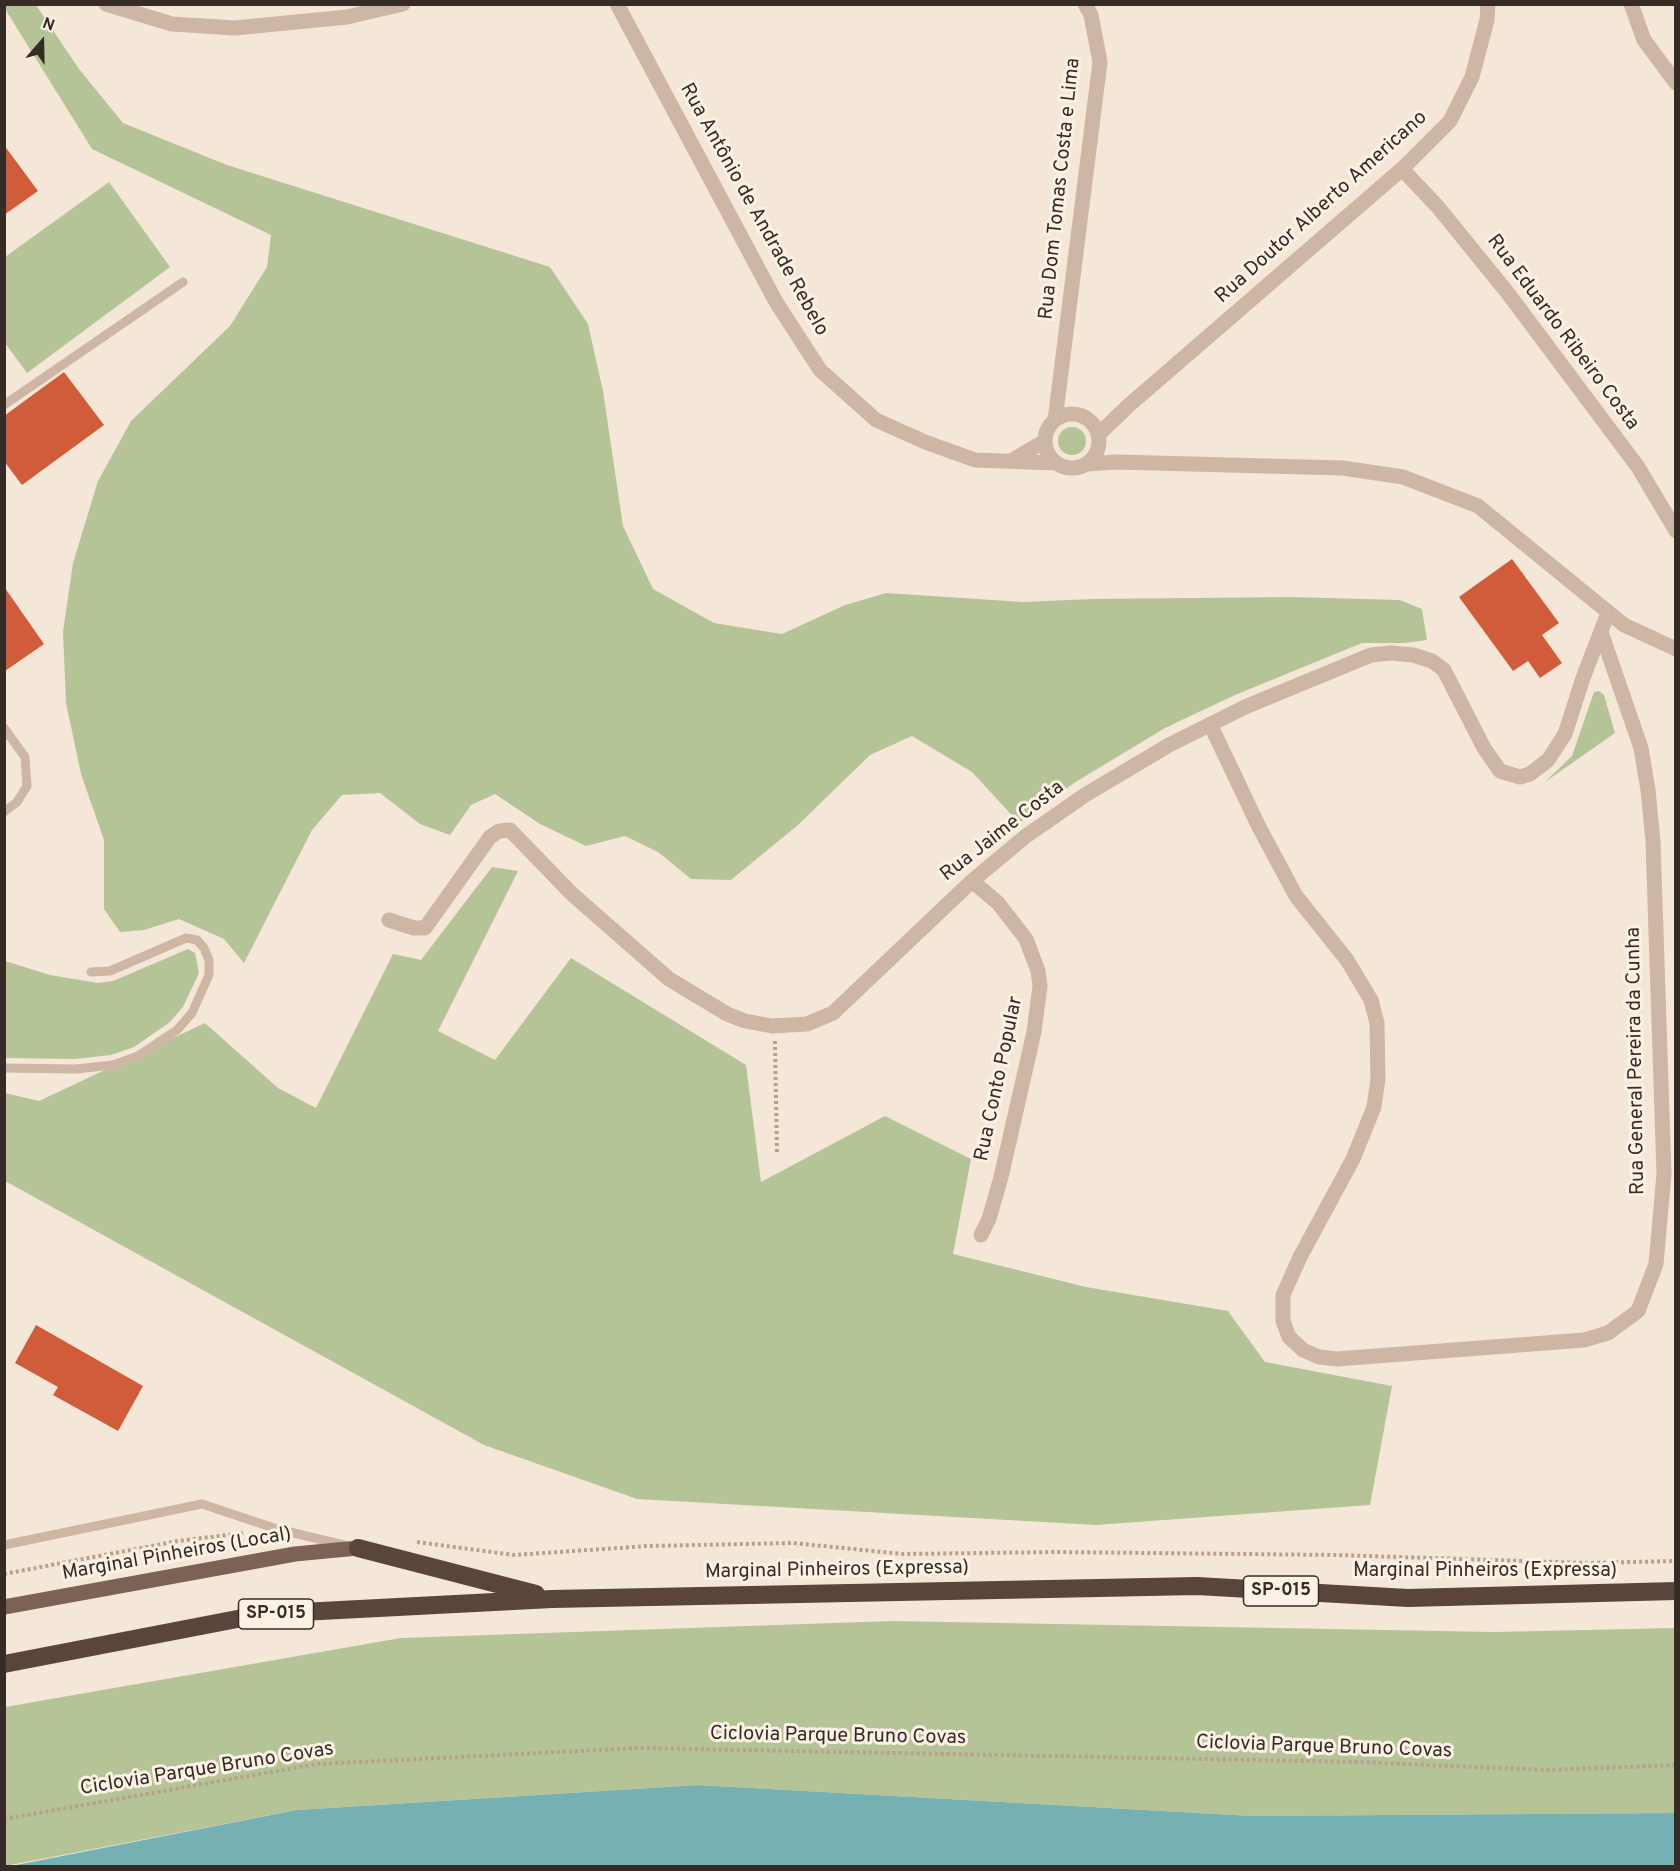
<!DOCTYPE html>
<html>
<head>
<meta charset="utf-8">
<style>
	body { margin:0 }
	#map { position:relative; width:1680px; height:1871px; overflow:hidden; background:#f4e7d8; font-family:Overpass,sans-serif }
	canvas { display:block }
	.frame { position:absolute; inset:0; border:6px solid #372b26; pointer-events:none }
	.north { position:absolute; left:12px; top:12px; width:60px; height:60px; -webkit-text-stroke:4px #fbf1e5; paint-order:stroke; rotate:20deg; font-size:16px; font-weight:700; line-height:24px; text-align:center; color:#372b26 }
	.north::after { content:''; display:block; margin:auto; width:21px; height:27px; background:#372b26; clip-path:polygon(50% 0,100% 100%,50% 72%,0 100%) }
</style>
</head>
<body>
<div id="map">
<canvas width="1680" height="1871"></canvas>
<div class="frame"></div>
<div class="north">N</div>
</div>
<script>
const ctx = document.querySelector('canvas').getContext('2d');
ctx.lineJoin = 'round';
function paint(path, color) { ctx.fillStyle = color; ctx.fill(path, 'evenodd'); }
const shape = rows => new Path2D(rows.map(r => 'M' + r).join(''));
function stroke(path, color, width, dash) { ctx.strokeStyle = color; ctx.lineWidth = width; ctx.lineCap = dash ? 'butt' : 'round'; ctx.setLineDash(dash || []); ctx.stroke(path); }
function write(font, color, halo, rows, align = 'center') {
  ctx.font = font + ' Overpass,sans-serif'; ctx.lineWidth = 6; ctx.setLineDash([]); ctx.textBaseline = 'middle'; ctx.strokeStyle = halo; ctx.fillStyle = color; for (const [text, x, y, turn = 0] of rows) {
    ctx.save(); ctx.translate(x, y); ctx.rotate((+turn || 0) * Math.PI / 180); ctx.textAlign = isNaN(turn) ? turn : align; if (halo) ctx.strokeText(text, 0, 0); ctx.fillText(text, 0, 0); ctx.restore();
  }
}
const green = shape([
	[5,4,36,5,79,69,123,123,227,165,550,267,588,324,603,391,623,526,653,589,714,623,782,634,845,605,886,593,1023,602,1092,599,1291,597,1400,600,1422,609,1427,640,1404,643,1362,643,1235,695,1165,728,1074,783,1019,823,972,772,912,736,870,755,798,825,731,880,691,879,658,852,625,836,586,846,540,824,495,794,471,805,450,835,420,824,380,793,342,795,312,830,244,963,224,939,179,919,144,930,120,932,104,909,104,840,81,774,66,703,63,632,73,563,98,481,131,421,230,326,267,267,271,235,92,149,5,9],
	[109,182,170,267,27,373,5,343,5,257],
	'1058 441a14 14 0 1 1 28 0a14 14 0 1 1-28 0Z',
	[1599,691,1604,695,1615,733,1545,782,1572,756,1594,692],
	[492,867,518,871,438,1031,495,1060,571,958,746,1065,761,1182,885,1116,971,1159,953,1254,1086,1287,1228,1311,1265,1362,1392,1386,1370,1505,1096,1525,637,1499,484,1445,5,1181,5,1093,39,1101,205,1023,278,1088,316,1108,393,954,421,960],
	[188,949,195,953,199,973,183,1007,170,1022,134,1047,111,1055,75,1059,5,1058,5,961,50,975,98,983,113,981],
	[892,1621,1495,1632,1675,1628,1675,1813,1252,1816,698,1785,297,1810,5,1866,5,1707,401,1638]
]);
const water = shape([
	[698,1785,1252,1816,1675,1813,1675,1866,11,1866,297,1810]
]);
const building = shape([
	[4,145,38,191,4,215],
	[64,372,104,425,22,485,4,461,4,416],
	[1512,559,1559,623,1542,635,1562,663,1540,678,1528,661,1513,671,1459,597],
	[5,588,44,644,5,671],
	[36,1325,143,1386,118,1431,53,1395,58,1387,15,1363]
]);
const path = shape([
	[775,1041,777,1155],
	[417,1542,514,1555,648,1546,793,1543,903,1554,1057,1552,1337,1555,1587,1563,1676,1561],
	[4,1574,178,1541,243,1533],
	[4,1819,317,1764,639,1748,1358,1762,1547,1770,1676,1765]
]);
const service = shape([
	[4,405,183,282],
	[4,728,25,757,27,786,17,802,4,812],
	[4,1068,76,1069,113,1065,138,1056,177,1030,192,1013,209,975,209,960,204,948,197,940,186,938,110,971,91,972],
	[4,1545,202,1504,277,1529,344,1545]
]);
const minor = shape([
	[106,4,172,24,235,28,347,17,403,4],
	[617,4,776,302,820,370,876,420,925,442,975,460,1055,463],
	[1631,4,1644,40,1676,83],
	[1402,169,1437,206,1507,292,1638,467,1676,531],
	'1045 441a27 27 0 1 1 54 0a27 27 0 1 1-54 0Z',
	[1055,420,1100,62,1091,15,1085,4],
	[1098,435,1128,406,1402,169,1450,121,1472,77,1487,20,1488,4],
	[1011,461,1045,441],
	[1087,464,1116,462,1343,468,1403,477,1478,506,1624,625,1676,649],
	[1210,724,1259,827,1296,896,1347,960,1371,1000,1377,1023,1378,1079,1374,1107,1353,1159,1300,1257,1283,1295,1283,1321,1289,1337,1303,1350,1319,1357,1337,1359,1584,1340,1608,1333,1638,1311,1656,1264,1664,1174,1653,841,1648,790,1641,748,1601,632],
	[972,881,998,903,1026,939,1038,971,1040,986,1034,1032,1001,1177,989,1219,981,1235],
	[389,920,414,928,425,928,490,837,499,831,510,830,572,894,669,979,727,1014,745,1021,772,1026,807,1024,833,1013,972,881,1026,836,1085,795,1169,745,1245,707,1371,655,1391,653,1413,655,1432,661,1444,670,1484,748,1500,771,1520,777,1530,774,1548,760,1565,734,1583,678,1608,613]
]);
const primary = shape([
	[4,1607,295,1554,358,1548]
]);
const motorway = shape([
	[358,1548,536,1594],
	[4,1664,263,1614,552,1599,1197,1586,1408,1598,1676,1591]
]);
const shields = [
	[1281,1591,75],
	[276,1614,75]
];
const shieldNames = [
	["SP-015",1281,1591],
	["SP-015",276,1614]
];
const streetNames = [
	["Rua Dom Tomas Costa e Lima",1061,189,-84],
	["Rua Doutor Alberto Americano",1322,208,-42],
	["Rua Antônio de Andrade Rebelo",753,210,61],
	["Rua Eduardo Ribeiro Costa",1562,333,53],
	["Rua Jaime Costa",1003,832,-38],
	["Rua General Pereira da Cunha",1637,1061,-91],
	["Rua Conto Popular",1000,1079,-78],
	["Marginal Pinheiros (Local)",177,1555,-10],
	["Marginal Pinheiros (Expressa)",837,1571,-1],
	["Marginal Pinheiros (Expressa)",1485,1572],
	["Ciclovia Parque Bruno Covas",838,1737,1],
	["Ciclovia Parque Bruno Covas",1324,1748,2],
	["Ciclovia Parque Bruno Covas",207,1770,-9]
];
paint(green, '#b5c497');
paint(water, '#75b1b3');
paint(building, '#d15c39');
stroke(path, '#b9a08d', 4, [3, 3]);
stroke(service, '#cdb6a3', 9);
stroke(minor, '#cdb6a3', 15);
stroke(primary, '#7b6255', 15);
stroke(motorway, '#59453c', 18);
for (const [x, y, w] of shields) { const box = new Path2D(); box.roundRect(x - w / 2, y - 15, w, 30, 4.5); ctx.fillStyle = '#fbf1e5'; ctx.fill(box); stroke(box, '#372b26', 1.5); }
write('bold 18px', '#372b26', null, shieldNames);
write('20px', '#372b26', '#fbf1e5', streetNames);
</script>
</body>
</html>
